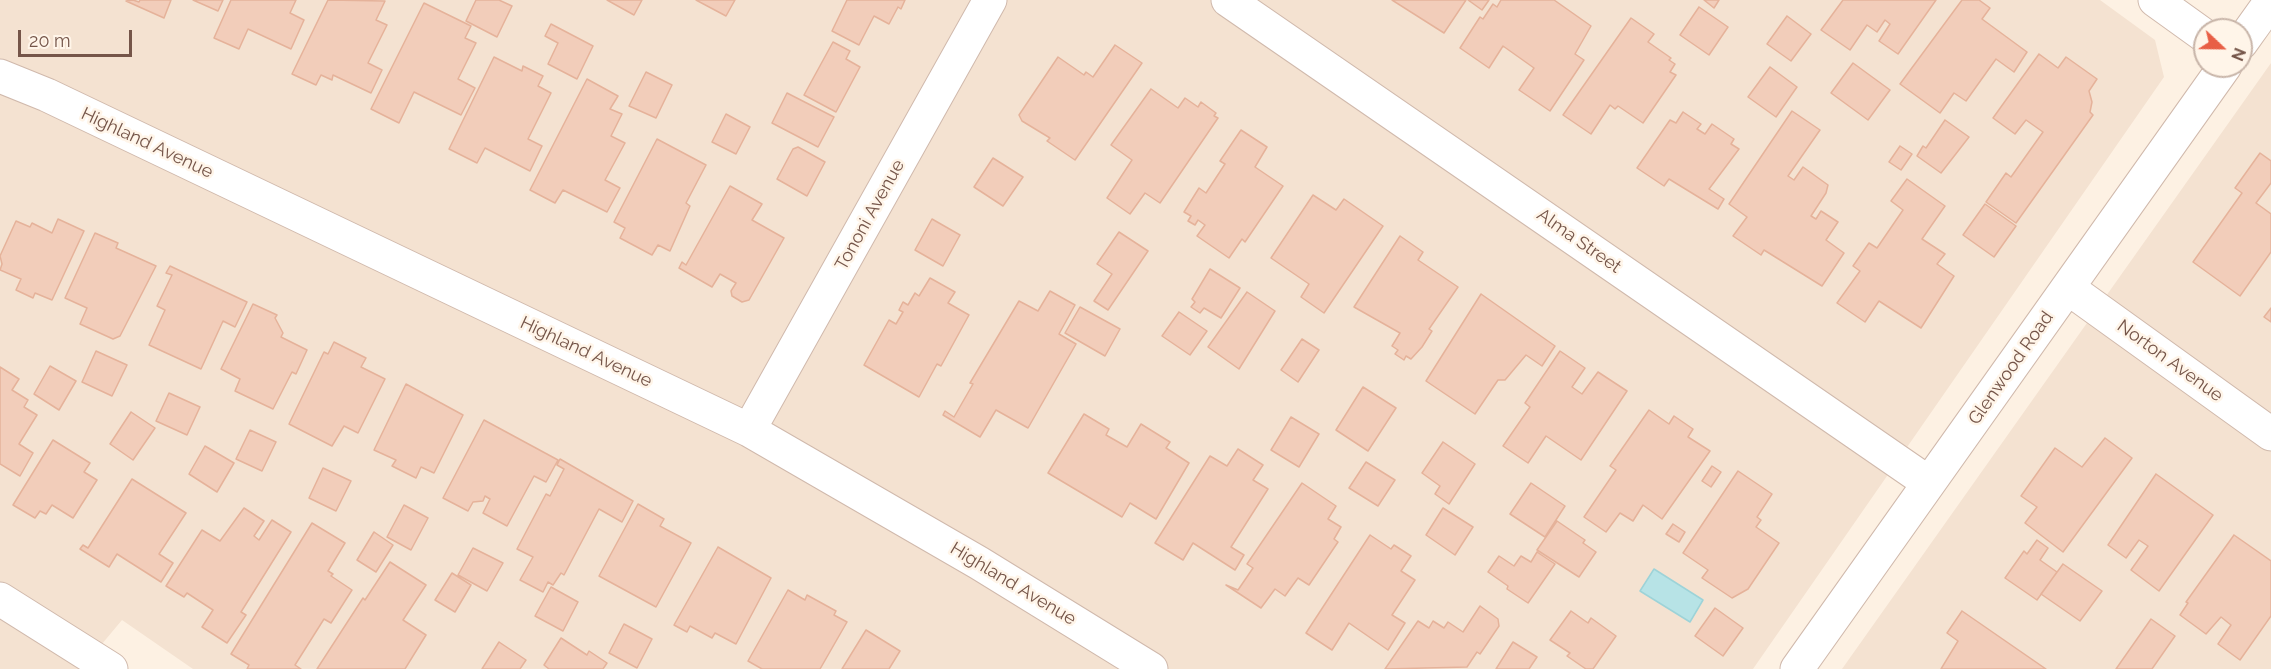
<!DOCTYPE html>
<html>
<head>
<meta charset="utf-8">
<style>
	body { margin:0 }
	#map { position:relative; width:2271px; height:669px; overflow:hidden; background:#fdf1e3; font-family:Raleway,sans-serif }
	canvas { display:block }
	.north { position:absolute; left:2193px; top:18px; width:60px; height:60px; box-sizing:border-box; background:#fff5e9; border:2px solid #c8b5a9; border-radius:50%; rotate:112deg; font-size:16px; font-weight:700; line-height:24px; text-align:center; color:#755549 }
	.north::after { content:''; display:block; margin:auto; width:21px; height:27px; background:#e85f46; clip-path:polygon(50% 0,100% 100%,50% 72%,0 100%) }
	.scale { position:absolute; left:18px; top:30px; width:114px; height:27px; box-sizing:border-box; border:3px solid #755549; border-top:0; padding-left:8px; font-size:18px; line-height:21px; white-space:nowrap; color:#755549; -webkit-text-stroke:4px #fff5e9; paint-order:stroke }
</style>
</head>
<body>
<div id="map">
<canvas width="2271" height="669"></canvas>
<div class="north">N</div>
<div class="scale">20 m</div>
</div>
<script>
const ctx = document.querySelector('canvas').getContext('2d');
ctx.lineJoin = 'round';
function paint(path, color) { ctx.fillStyle = color; ctx.fill(path, 'evenodd'); }
const shape = rows => new Path2D(rows.map(r => 'M' + r).join(''));
function stroke(path, color, width, dash) { ctx.strokeStyle = color; ctx.lineWidth = width; ctx.lineCap = dash ? 'butt' : 'round'; ctx.setLineDash(dash || []); ctx.stroke(path); }
function write(font, color, halo, rows, align = 'center') {
  ctx.font = font + ' Raleway,sans-serif'; ctx.lineWidth = 5; ctx.setLineDash([]); ctx.textBaseline = 'middle'; ctx.strokeStyle = halo; ctx.fillStyle = color; for (const [text, x, y, turn = 0] of rows) {
    ctx.save(); ctx.translate(x, y); ctx.rotate((+turn || 0) * Math.PI / 180); ctx.textAlign = isNaN(turn) ? turn : align; if (halo) ctx.strokeText(text, 0, 0); ctx.fillText(text, 0, 0); ctx.restore();
  }
}
const residential = shape([
	[0,0,2100,0,2155,40,2164,77,1753,669,193,669,122,620,81,669,0,669],
	[2271,63,2271,669,1842,669]
]);
const water = shape([
	[1654,569,1703,600,1690,622,1640,591,1654,569]
]);
const building = shape([
	[133,0,139,2,140,0,171,0,164,18,126,1,133,0],
	[193,0,223,0,218,11,193,0],
	[231,0,296,0,290,13,304,20,291,49,248,29,239,49,214,38,231,0],
	[328,0,385,1,376,20,387,25,368,63,382,70,371,93,333,75,332,80,321,75,316,85,292,74,328,0],
	[476,0,499,0,512,6,497,37,466,21,476,0],
	[607,0,642,0,634,15,607,0],
	[696,0,735,0,726,16,696,0],
	[847,0,905,0,901,9,898,7,889,24,874,16,859,45,832,31,847,0],
	[1392,0,1466,0,1444,33,1392,0],
	[1468,0,1489,0,1482,10,1468,0],
	[1501,0,1554,0,1591,26,1575,54,1584,60,1550,111,1519,90,1534,68,1503,46,1489,68,1460,48,1480,17,1483,19,1493,4,1497,7,1501,0],
	[1704,0,1719,0,1714,8,1704,0],
	[1843,0,1936,0,1898,54,1879,41,1890,24,1885,20,1877,32,1867,25,1850,50,1821,30,1843,0],
	[1962,0,1979,0,1990,8,1982,19,2027,52,2014,72,1996,59,1966,101,1954,93,1940,113,1900,84,1962,0],
	[424,3,471,26,465,38,476,43,458,79,475,88,461,115,414,92,399,123,371,109,424,3],
	[1699,7,1728,27,1709,55,1680,35,1699,7],
	[1787,16,1811,34,1791,61,1767,44,1787,16],
	[1631,18,1654,34,1648,42,1671,58,1669,60,1675,64,1670,72,1676,75,1643,123,1618,106,1615,109,1610,105,1591,134,1563,115,1631,18],
	[551,24,593,46,577,79,548,64,558,43,545,36,551,24],
	[833,42,850,51,846,59,860,67,836,112,804,95,833,42],
	[1115,45,1142,63,1075,160,1047,141,1050,138,1022,121,1019,115,1058,57,1084,75,1086,72,1093,77,1115,45],
	[2039,54,2058,68,2066,57,2097,79,2089,91,2092,102,2090,112,2093,115,2016,223,1986,202,2006,173,2011,177,2043,132,2026,120,2015,134,1993,118,2039,54],
	[494,57,522,71,523,66,543,76,538,86,551,93,528,139,542,146,530,171,485,148,477,163,449,149,494,57],
	[1853,63,1890,90,1868,120,1831,93,1853,63],
	[1770,67,1797,87,1776,117,1748,97,1770,67],
	[646,72,672,85,656,118,629,106,646,72],
	[587,79,618,96,610,109,622,114,611,136,625,143,605,180,620,188,607,212,563,190,555,203,530,190,587,79],
	[1151,89,1178,108,1185,98,1198,107,1201,102,1216,113,1214,116,1218,118,1160,203,1145,193,1130,214,1107,198,1132,160,1111,145,1151,89],
	[787,93,834,117,818,147,772,123,787,93],
	[1792,111,1820,130,1788,176,1794,180,1803,167,1828,185,1826,193,1811,216,1816,219,1821,211,1838,222,1826,240,1844,253,1822,286,1764,250,1761,255,1733,236,1747,217,1729,204,1792,111],
	[1683,112,1701,124,1697,129,1705,134,1712,124,1734,139,1731,144,1739,149,1709,189,1724,199,1718,209,1669,179,1664,186,1637,168,1670,120,1676,123,1683,112],
	[726,114,750,127,736,154,712,142,726,114],
	[1945,120,1969,137,1941,173,1917,156,1923,146,1926,148,1945,120],
	[1241,130,1267,147,1255,167,1283,186,1245,242,1242,239,1229,258,1197,236,1205,225,1198,220,1195,225,1188,221,1191,216,1184,212,1199,188,1206,193,1225,164,1220,161,1241,130],
	[657,139,706,165,686,203,690,206,670,251,658,245,652,255,620,238,625,228,614,222,657,139],
	[1900,146,1912,154,1901,170,1889,162,1900,146],
	[798,147,825,162,807,196,777,179,793,149,798,147],
	[2260,153,2271,161,2271,183,2256,203,2271,214,2271,252,2240,296,2193,262,2242,193,2235,188,2260,153],
	[993,158,1023,177,1003,206,974,187,993,158],
	[1907,179,1945,206,1922,239,1945,254,1937,264,1954,276,1921,328,1879,301,1865,322,1837,303,1860,271,1853,266,1869,243,1877,248,1903,210,1891,201,1907,179],
	[730,186,762,204,752,220,784,238,749,300,742,302,732,296,731,291,736,283,720,274,712,287,679,268,682,262,686,265,730,186],
	[1313,195,1336,210,1344,199,1383,226,1324,313,1301,297,1309,284,1271,258,1313,195],
	[1985,204,2016,226,1994,257,1963,235,1985,204],
	[58,219,84,231,52,300,35,293,33,298,16,290,21,279,0,270,2,264,0,256,16,221,30,227,32,223,52,233,58,219],
	[932,219,960,235,943,266,915,250,932,219],
	[1119,232,1148,251,1108,310,1094,301,1112,274,1097,264,1119,232],
	[95,233,118,243,116,248,156,266,120,336,113,339,80,324,87,308,65,298,95,233],
	[1400,236,1423,252,1418,260,1458,287,1429,329,1432,331,1422,347,1411,359,1406,356,1404,360,1395,354,1398,350,1392,346,1400,333,1354,307,1400,236],
	[170,266,247,302,235,327,223,321,201,369,149,345,165,310,157,306,172,275,166,273,170,266],
	[1210,269,1240,288,1221,318,1204,308,1200,313,1191,307,1195,302,1192,299,1210,269],
	[930,278,955,292,948,303,969,315,941,366,937,364,919,397,864,365,889,320,896,324,903,312,899,310,903,302,908,305,915,293,919,296,930,278],
	[1050,291,1075,305,1059,334,1076,344,1028,428,996,410,980,437,943,415,945,411,954,417,973,384,970,383,1019,301,1038,311,1050,291],
	[1247,292,1275,311,1239,369,1208,347,1247,292],
	[1481,294,1555,346,1542,366,1526,355,1505,380,1498,380,1475,414,1426,381,1481,294],
	[253,304,277,315,275,318,283,333,281,337,307,350,296,374,292,372,273,409,235,391,240,379,221,369,253,304],
	[1080,307,1120,329,1105,356,1065,333,1080,307],
	[2271,308,2271,322,2264,317,2271,308],
	[1179,312,1207,331,1190,355,1162,336,1179,312],
	[1302,339,1319,350,1298,382,1281,370,1302,339],
	[334,342,366,358,361,367,385,379,358,433,344,426,332,446,289,424,324,352,328,354,334,342],
	[96,351,127,365,112,396,82,382,96,351],
	[1560,351,1585,368,1572,387,1582,394,1598,372,1627,391,1581,460,1546,436,1528,463,1503,446,1530,407,1525,403,1560,351],
	[50,366,76,381,59,410,34,394,50,366],
	[0,367,19,379,12,390,28,400,24,407,37,415,19,444,33,453,20,476,0,464,0,367],
	[406,384,463,415,434,473,421,467,416,478,392,466,396,460,374,450,406,384],
	[1363,387,1396,408,1368,451,1336,430,1363,387],
	[169,393,200,407,187,435,156,421,169,393],
	[1649,410,1669,424,1674,416,1693,429,1688,437,1710,451,1662,519,1643,505,1633,521,1620,513,1606,532,1584,517,1616,470,1610,466,1649,410],
	[131,412,155,428,133,460,110,444,131,412],
	[1084,414,1109,429,1106,435,1127,447,1141,424,1170,442,1166,448,1189,463,1156,519,1130,503,1122,517,1048,473,1084,414],
	[1291,417,1319,434,1299,467,1271,450,1291,417],
	[484,420,558,460,546,482,534,476,507,526,483,513,490,499,485,496,483,501,473,502,468,511,443,498,484,420],
	[250,430,276,442,262,471,236,459,250,430],
	[2105,438,2132,458,2063,552,2025,523,2037,507,2021,496,2055,448,2082,467,2105,438],
	[53,440,90,463,84,472,97,480,73,518,52,505,46,514,40,511,35,518,13,505,53,440],
	[1443,442,1475,464,1449,504,1435,494,1440,486,1422,473,1443,442],
	[205,446,234,463,217,492,189,474,205,446],
	[1238,449,1263,465,1253,480,1268,489,1231,547,1244,555,1235,570,1193,543,1183,560,1155,543,1210,456,1227,466,1238,449],
	[560,459,633,501,622,522,599,509,564,575,561,573,553,585,548,582,543,592,520,580,533,557,517,549,546,494,550,496,564,469,557,465,560,459],
	[1366,462,1395,480,1378,506,1349,488,1366,462],
	[1712,466,1721,472,1711,487,1702,481,1712,466],
	[323,468,351,481,336,511,309,498,323,468],
	[1738,471,1772,494,1757,517,1761,520,1756,527,1779,543,1748,589,1732,598,1702,578,1708,570,1683,553,1738,471],
	[2156,474,2213,515,2159,591,2131,570,2148,546,2139,540,2126,558,2108,545,2156,474],
	[132,479,186,513,159,554,173,563,161,582,117,554,109,567,80,549,83,545,88,548,132,479],
	[1302,483,1336,506,1328,519,1341,527,1334,539,1338,542,1309,585,1298,578,1285,596,1275,589,1261,608,1226,585,1238,590,1253,568,1247,564,1302,483],
	[1531,483,1565,506,1545,537,1510,514,1531,483],
	[638,504,664,519,660,526,691,543,656,607,599,576,638,504],
	[404,505,428,518,411,550,387,537,404,505],
	[244,508,264,521,254,536,259,540,272,520,291,532,241,612,246,615,227,643,202,627,213,610,187,593,184,597,166,586,202,530,220,541,244,508],
	[1443,508,1473,527,1455,555,1426,535,1443,508],
	[1557,521,1585,540,1583,543,1596,552,1579,577,1537,550,1557,521],
	[312,523,345,543,328,571,333,574,331,576,352,590,331,623,324,619,295,665,301,669,247,669,249,665,231,654,312,523],
	[1673,524,1685,532,1679,542,1666,534,1673,524],
	[374,532,393,545,376,572,357,560,374,532],
	[1370,535,1391,549,1394,545,1411,556,1401,571,1415,580,1392,615,1405,623,1388,650,1349,623,1332,650,1306,633,1370,535],
	[2234,535,2271,561,2271,616,2240,660,2218,644,2231,625,2221,617,2206,634,2180,615,2188,603,2186,602,2234,535],
	[2037,540,2048,548,2040,560,2057,572,2037,600,2005,578,2024,551,2027,554,2037,540],
	[718,547,771,578,736,644,715,633,712,638,690,626,687,632,674,625,718,547],
	[473,548,503,563,487,591,458,575,473,548],
	[1537,552,1555,564,1528,603,1507,589,1508,586,1488,572,1499,556,1514,566,1521,556,1531,562,1537,552],
	[390,562,426,585,403,620,426,635,405,669,317,669,363,598,365,600,390,562],
	[2063,564,2102,591,2080,621,2041,594,2063,564],
	[452,573,471,585,455,612,435,600,452,573],
	[551,587,578,602,563,631,535,616,551,587],
	[788,590,805,600,807,595,836,611,834,615,847,622,820,669,762,669,748,661,788,590],
	[1480,606,1498,619,1499,626,1480,654,1477,652,1467,667,1385,669,1418,621,1429,628,1433,621,1444,628,1448,622,1463,632,1480,606],
	[1715,608,1743,628,1723,656,1695,636,1715,608],
	[1571,611,1588,623,1591,618,1616,636,1593,669,1586,669,1567,656,1570,653,1550,640,1571,611],
	[1962,611,2046,669,1941,669,1958,641,1947,633,1962,611],
	[2151,619,2175,636,2152,669,2116,669,2151,619],
	[624,624,652,639,637,668,609,653,624,624],
	[866,630,900,651,889,669,842,669,866,630],
	[561,638,587,655,589,651,607,663,603,669,549,669,544,665,561,638],
	[499,642,526,660,520,669,482,669,499,642],
	[1513,642,1537,657,1529,669,1496,669,1513,642]
]);
const minor = shape([
	[1228,0,1929,483],
	[2155,0,2205,36],
	[2241,43,2271,1],
	[0,76,47,95,749,430,979,563,1151,669],
	[2068,288,2271,434],
	[749,430,990,0],
	[0,599,111,669],
	[1797,669,2225,66]
]);
const streetNames = [
	["Highland Avenue",147,143,25],
	["Tononi Avenue",870,215,-61],
	["Alma Street",1579,241,35],
	["Highland Avenue",586,352,25],
	["Norton Avenue",2170,361,36],
	["Glenwood Road",2011,368,-55],
	["Highland Avenue",1013,584,31]
];
paint(residential, '#f4e2d1');
paint(water, '#b7e3e6');
stroke(water, '#9dd3d8', 1.5);
paint(building, '#f2cdba');
stroke(building, '#e5b29a', 1.5);
stroke(minor, '#d0b9ac', 35);
stroke(minor, '#fff', 33);
write('18px', '#755549', '#fff5e9', streetNames);
</script>
</body>
</html>
